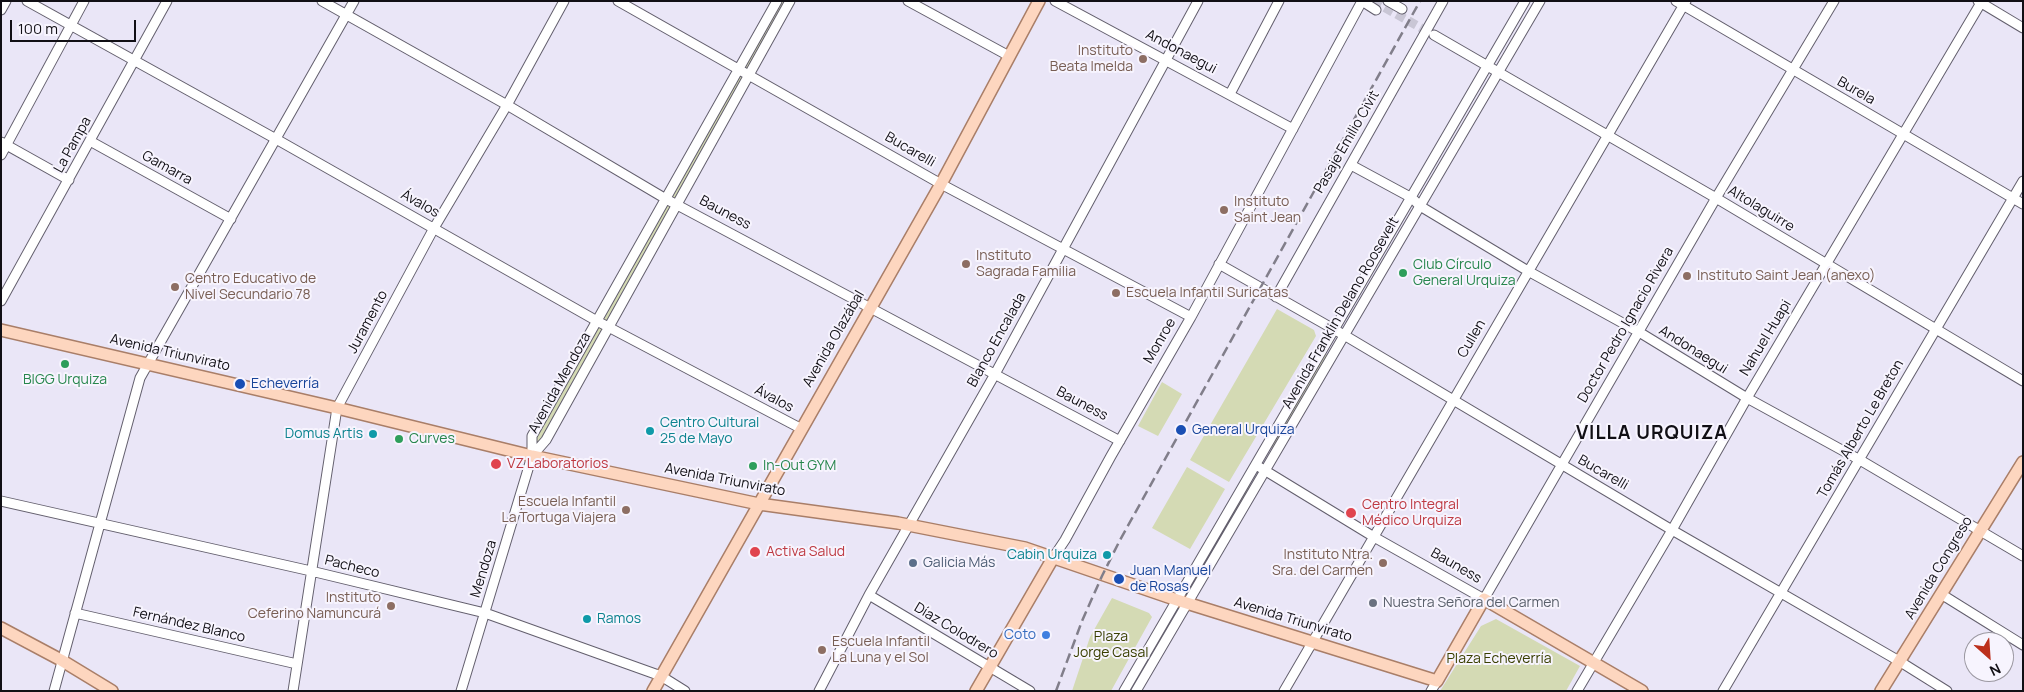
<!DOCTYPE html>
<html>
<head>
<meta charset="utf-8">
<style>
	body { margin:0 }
	#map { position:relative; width:2024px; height:692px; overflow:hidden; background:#eae6f7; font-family:Manrope,sans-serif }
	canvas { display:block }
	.frame { position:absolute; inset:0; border:2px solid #110f15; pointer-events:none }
	.north { position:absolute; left:1964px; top:632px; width:50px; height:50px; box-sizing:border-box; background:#f7f4fe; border:1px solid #9b98a1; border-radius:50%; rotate:154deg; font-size:14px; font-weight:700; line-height:20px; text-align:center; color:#110f15 }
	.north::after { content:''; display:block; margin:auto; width:18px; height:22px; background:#bc2f1c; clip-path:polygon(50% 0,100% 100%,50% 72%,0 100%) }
	.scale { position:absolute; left:10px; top:20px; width:126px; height:22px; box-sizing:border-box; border:2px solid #110f15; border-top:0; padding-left:6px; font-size:15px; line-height:18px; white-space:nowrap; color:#110f15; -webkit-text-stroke:4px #f7f4fe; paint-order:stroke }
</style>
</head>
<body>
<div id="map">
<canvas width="2024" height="692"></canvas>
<div class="frame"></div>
<div class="north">N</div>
<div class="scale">100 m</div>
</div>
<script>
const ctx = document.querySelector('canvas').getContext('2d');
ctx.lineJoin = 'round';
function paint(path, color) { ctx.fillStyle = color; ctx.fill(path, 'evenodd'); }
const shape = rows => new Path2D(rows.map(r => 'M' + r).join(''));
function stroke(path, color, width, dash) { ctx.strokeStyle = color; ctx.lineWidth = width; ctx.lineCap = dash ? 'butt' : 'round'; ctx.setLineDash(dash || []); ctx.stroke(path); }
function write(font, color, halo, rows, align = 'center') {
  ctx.font = font + ' Manrope,sans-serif'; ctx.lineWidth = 4; ctx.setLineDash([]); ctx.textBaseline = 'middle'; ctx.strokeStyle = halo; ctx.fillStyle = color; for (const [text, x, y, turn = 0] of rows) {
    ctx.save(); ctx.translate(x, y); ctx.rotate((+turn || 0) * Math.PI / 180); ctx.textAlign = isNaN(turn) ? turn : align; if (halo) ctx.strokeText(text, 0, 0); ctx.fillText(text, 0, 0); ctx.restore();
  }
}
const green = shape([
	[777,1,790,1,608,326,532,456,532,436],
	[1277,309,1314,330,1316,336,1229,482,1190,460],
	[1326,354,1328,355,1274,449,1271,447],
	[1162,382,1182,394,1158,436,1138,426],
	[1187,467,1225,489,1190,549,1152,528],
	[1249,485,1252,486,1198,579,1195,578],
	[1112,598,1149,613,1152,617,1111,691,1072,691,1090,637],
	[1496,619,1580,666,1566,691,1440,691,1481,626]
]);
const minorTunnel = shape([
	[1373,1,1432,34]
]);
const minor = shape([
	[27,1,276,139,597,321,800,428],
	[322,1,507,105,666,199,1120,441],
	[618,1,941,184,1191,317],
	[908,1,1009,56],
	[1055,1,1293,129],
	[1362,1,1376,10],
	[1388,1,1402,9],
	[1676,1,2023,204],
	[1978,1,2023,28],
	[1,10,6,1],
	[1434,35,1716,198,2023,381],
	[1230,94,1279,1],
	[90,141,231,219],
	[1,142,69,180],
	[1,155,84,1],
	[1351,165,1412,198,1420,206,1528,271,1639,332,1747,398,1860,460,2023,556],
	[1219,264,1344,335,1672,530,1899,661,1947,691],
	[1276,297,1443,1],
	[1,301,167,1],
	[532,456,546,440,790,1],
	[1256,465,1374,537,1484,599,1716,198,1834,1],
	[1,501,311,571,485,613,661,676,685,691],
	[1053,558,1065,540,1111,456,1191,317,1362,1],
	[1941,594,2023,645],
	[869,595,1030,691],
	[75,613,297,664],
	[54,691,140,378,354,1],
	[293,691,337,408,434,228,507,105,564,1],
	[461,691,532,456,532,436,777,1],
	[819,691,869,595,995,374,1198,1],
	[1124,691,1525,1],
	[1136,691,1540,1],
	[1284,691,1686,1],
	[1431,691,1437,681],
	[1577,691,1672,530,1747,398,1982,1],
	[1723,691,2023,181]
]);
const major = shape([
	[1,330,337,408,532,456,759,504,898,523,1025,548,1177,600,1437,681,1484,599,1642,691],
	[1,628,61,660,112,691],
	[653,691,941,184,1039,1],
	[976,691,1053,558],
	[1881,691,2023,462]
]);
const rail = shape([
	[1056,691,1082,621,1102,576,1120,540,1420,1]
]);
const markers = [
	[1143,59,5,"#8d6e63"],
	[1224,210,5,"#8d6e63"],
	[966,264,5,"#8d6e63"],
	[1403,273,5,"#2e9e5b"],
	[1687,276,5,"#8d6e63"],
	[175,287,5,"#8d6e63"],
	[1116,293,5,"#8d6e63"],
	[65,364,5,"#2e9e5b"],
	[240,384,6,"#1a4fb4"],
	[1181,430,6,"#1a4fb4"],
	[650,431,5,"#0f9aa8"],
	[373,434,5,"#0f9aa8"],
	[399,439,5,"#2e9e5b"],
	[496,464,6,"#e0444e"],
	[753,466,5,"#2e9e5b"],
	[626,510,5,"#8d6e63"],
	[1351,513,6,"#e0444e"],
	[755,552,6,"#e0444e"],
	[1107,555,5,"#0f9aa8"],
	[913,563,5,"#5c6f8a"],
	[1383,563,5,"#8d6e63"],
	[1119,579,6,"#1a4fb4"],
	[1373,603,5,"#6b7280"],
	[391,606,5,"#8d6e63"],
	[587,619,5,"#0f9aa8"],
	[1046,635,5,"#3f7fe0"],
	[822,650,5,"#8d6e63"]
];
const educationNames = [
	["Instituto",1133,51,"right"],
	["Beata Imelda",1133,67,"right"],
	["Instituto",1234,202],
	["Saint Jean",1234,218],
	["Instituto",976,256],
	["Sagrada Familia",976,272],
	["Instituto Saint Jean (anexo)",1697,276],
	["Centro Educativo de",185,279],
	["Nivel Secundario 78",185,295],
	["Escuela Infantil Suricatas",1126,293],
	["Escuela Infantil",616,502,"right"],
	["La Tortuga Viajera",616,518,"right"],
	["Instituto Ntra.",1373,555,"right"],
	["Sra. del Carmen",1373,571,"right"],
	["Instituto",381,598,"right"],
	["Ceferino Namuncurá",381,614,"right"],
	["Escuela Infantil",832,642],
	["La Luna y el Sol",832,658]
];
const streetNames = [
	["Andonaegui",1181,52,28],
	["Burela",1856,91,30],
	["Pasaje Emilio Civit",1347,142,-60],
	["La Pampa",73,145,-61],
	["Bucarelli",910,150,30],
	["Gamarra",167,168,29],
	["Ávalos",420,204,29],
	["Altolaguirre",1761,209,31],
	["Bauness",725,213,28],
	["Avenida Franklin Delano Roosevelt",1341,313,-60],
	["Juramento",368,322,-62],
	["Doctor Pedro Ignacio Rivera",1626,325,-60],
	["Nahuel Huapi",1766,338,-59],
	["Avenida Olazábal",834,339,-60],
	["Cullen",1472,339,-60],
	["Blanco Encalada",997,340,-61],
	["Monroe",1160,341,-60],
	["Andonaegui",1693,350,32],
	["Avenida Triunvirato",170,353,13],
	["Avenida Mendoza",560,383,-61],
	["Ávalos",774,399,28],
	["Bauness",1082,404,28],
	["Tomás Alberto Le Breton",1861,429,-60],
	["Bucarelli",1603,473,30],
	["Avenida Triunvirato",725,480,11],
	["Bauness",1456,566,30],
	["Pacheco",352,567,14],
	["Avenida Congreso",1939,568,-59],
	["Mendoza",484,569,-73],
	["Avenida Triunvirato",1293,620,17],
	["Fernández Blanco",189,625,13],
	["Díaz Colodrero",956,631,31]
];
const leisureNames = [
	["Club Círculo",1413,265],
	["General Urquiza",1413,281],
	["BIGG Urquiza",65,380,"center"],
	["Curves",409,439],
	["In-Out GYM",763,466]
];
const transitNames = [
	["Echeverría",251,384],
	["General Urquiza",1192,430],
	["Juan Manuel",1130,571],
	["de Rosas",1130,587]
];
const cultureNames = [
	["Centro Cultural",660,423],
	["25 de Mayo",660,439],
	["Domus Artis",363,434,"right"],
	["Cabin Urquiza",1097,555,"right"],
	["Ramos",597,619]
];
const healthNames = [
	["VZ Laboratorios",507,464],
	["Centro Integral",1362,505],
	["Médico Urquiza",1362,521],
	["Activa Salud",766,552]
];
const serviceNames = [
	["Galicia Más",923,563]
];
const worshipNames = [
	["Nuestra Señora del Carmen",1383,603]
];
const shopNames = [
	["Coto",1036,635]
];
const parkNames = [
	["Plaza",1111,637],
	["Jorge Casal",1111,653],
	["Plaza Echeverría",1499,659]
];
const districtNames = [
	["VILLA URQUIZA",1652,434]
];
paint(green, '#d4dab4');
stroke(minorTunnel, '#c9c6d5', 9, [9, 4.5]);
stroke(minor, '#635f6d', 11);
stroke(major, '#a97e68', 14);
stroke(minor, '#fff', 9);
stroke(major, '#fdd6bf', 11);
stroke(rail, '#817e8a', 2.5, [10, 5]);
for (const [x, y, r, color] of markers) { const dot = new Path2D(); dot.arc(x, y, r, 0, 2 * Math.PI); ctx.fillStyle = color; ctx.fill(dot); stroke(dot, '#f7f4fe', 2); }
write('14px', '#785e54', '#f7f4fe', educationNames, 'left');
write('14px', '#110f15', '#f7f4fe', streetNames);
write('14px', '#27864d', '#f7f4fe', leisureNames, 'left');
write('14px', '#164399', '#f7f4fe', transitNames, 'left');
write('14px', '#0d838f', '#f7f4fe', cultureNames, 'left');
write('14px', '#be3a42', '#f7f4fe', healthNames, 'left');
write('14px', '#4e5e75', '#f7f4fe', serviceNames, 'left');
write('14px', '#5b616d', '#f7f4fe', worshipNames, 'left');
write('14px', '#366cbe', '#f7f4fe', shopNames, 'right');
write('14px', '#393f00', '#f7f4fe', parkNames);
ctx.letterSpacing = '1px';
write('bold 19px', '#110f15', '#f7f4fe', districtNames);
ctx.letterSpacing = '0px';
</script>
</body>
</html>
